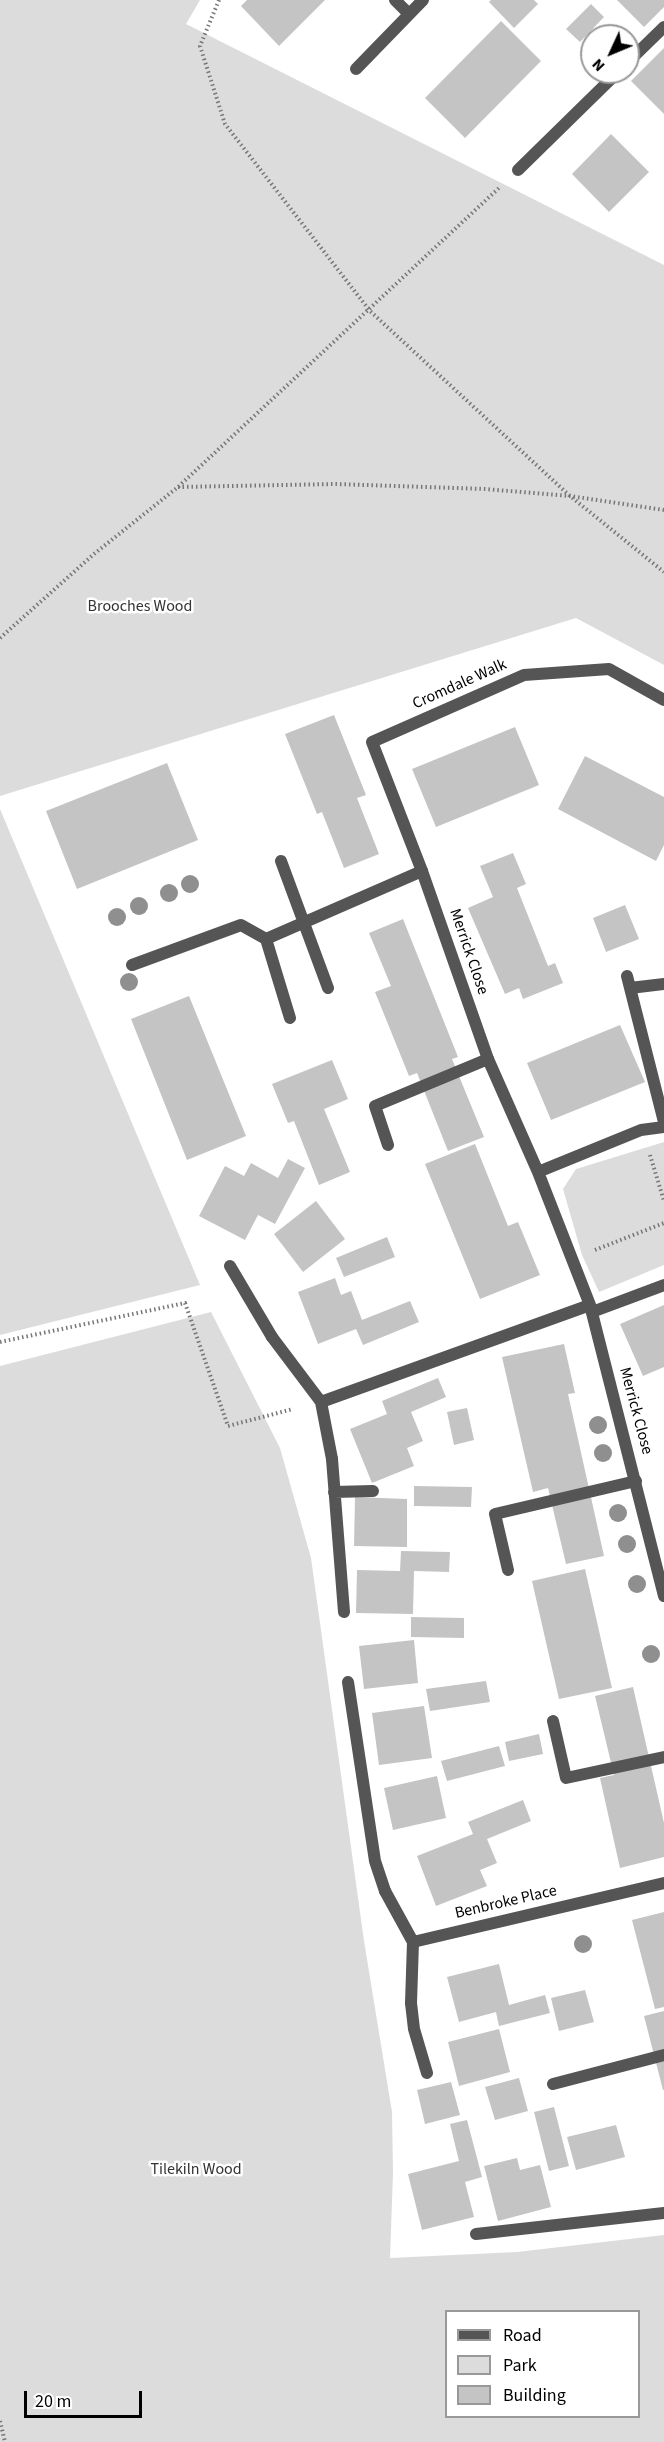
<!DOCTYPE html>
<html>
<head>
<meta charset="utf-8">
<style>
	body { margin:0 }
	#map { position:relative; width:664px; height:2442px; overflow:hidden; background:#fff; font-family:"Source Sans 3",sans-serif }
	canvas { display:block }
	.legend { position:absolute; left:445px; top:2310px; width:195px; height:108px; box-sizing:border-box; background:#fff; border:2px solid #999; margin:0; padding:8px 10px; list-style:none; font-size:18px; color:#000 }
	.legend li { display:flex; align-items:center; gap:12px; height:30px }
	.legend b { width:30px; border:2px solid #999 }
	.north { position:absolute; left:580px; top:24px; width:60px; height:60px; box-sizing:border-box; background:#fff; border:2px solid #999; border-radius:50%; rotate:226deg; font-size:16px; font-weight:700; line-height:24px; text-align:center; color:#000 }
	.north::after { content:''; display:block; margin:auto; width:21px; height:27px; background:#000; clip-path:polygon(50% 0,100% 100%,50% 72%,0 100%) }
	.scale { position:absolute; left:24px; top:2391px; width:118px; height:27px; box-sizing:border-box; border:3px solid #000; border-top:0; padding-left:8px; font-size:18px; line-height:21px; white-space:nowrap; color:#000; -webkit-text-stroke:4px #fff; paint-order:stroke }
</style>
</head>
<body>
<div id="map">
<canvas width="664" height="2442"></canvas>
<ul class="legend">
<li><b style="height:8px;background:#555"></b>Road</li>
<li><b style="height:16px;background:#dcdcdc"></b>Park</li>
<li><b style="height:16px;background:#c4c4c4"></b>Building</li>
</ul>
<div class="north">N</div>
<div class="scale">20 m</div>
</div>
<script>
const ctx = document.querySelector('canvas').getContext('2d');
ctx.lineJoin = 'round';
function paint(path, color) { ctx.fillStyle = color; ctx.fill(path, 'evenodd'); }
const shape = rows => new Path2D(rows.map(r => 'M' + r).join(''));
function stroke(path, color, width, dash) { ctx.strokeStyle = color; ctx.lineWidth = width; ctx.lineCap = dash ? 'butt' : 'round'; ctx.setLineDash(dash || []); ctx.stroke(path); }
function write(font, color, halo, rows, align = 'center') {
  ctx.font = font + ' "Source Sans 3",sans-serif'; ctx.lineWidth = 5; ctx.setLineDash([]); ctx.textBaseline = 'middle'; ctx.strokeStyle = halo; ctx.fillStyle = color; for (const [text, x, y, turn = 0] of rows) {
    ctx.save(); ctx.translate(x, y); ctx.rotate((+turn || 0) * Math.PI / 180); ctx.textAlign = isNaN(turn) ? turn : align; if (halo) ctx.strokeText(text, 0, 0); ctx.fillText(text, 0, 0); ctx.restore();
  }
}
const green = shape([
	[0,0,200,0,186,24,664,265,664,665,576,618,0,796],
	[0,809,200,1285,0,1335],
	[664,1142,664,1265,599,1292,582,1255,563,1189,576,1169],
	[211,1312,280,1448,311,1558,364,1941,392,2112,393,2173,390,2258,517,2252,664,2235,664,2442,0,2442,0,1366],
	[446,2312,638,2312,638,2416,446,2416]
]);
const building = shape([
	[247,0,325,0,279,46,241,6],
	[491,0,534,0,538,4,514,28,489,2],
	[617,0,664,0,664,7,644,27],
	[591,4,604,17,580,42,566,29],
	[501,21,541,61,465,138,425,98],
	[664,48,664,114,631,81],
	[611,134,649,172,609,212,572,174],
	[334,715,366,795,357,798,379,854,344,868,322,812,317,814,285,734],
	[515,727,539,785,436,827,412,769],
	[585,756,664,797,664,845,656,861,558,809],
	[167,763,198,840,77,889,46,811],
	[513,853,526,884,517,888,548,966,555,963,563,983,523,999,519,988,505,994,468,908,493,897,480,866],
	[625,905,639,939,606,952,593,918],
	[403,919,458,1057,452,1059,484,1137,448,1151,417,1073,409,1076,375,992,391,986,369,933],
	[189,996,246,1136,187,1160,131,1019],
	[620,1025,645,1082,551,1120,527,1063],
	[332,1060,348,1099,324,1109,350,1172,319,1185,294,1121,288,1123,272,1084],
	[475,1144,508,1226,518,1222,540,1275,480,1299,425,1164],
	[288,1159,305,1168,275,1224,258,1215,245,1240,199,1216,225,1166,244,1176,251,1163,278,1178],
	[316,1201,345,1239,303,1272,274,1234],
	[387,1237,395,1257,344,1277,336,1258],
	[335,1278,341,1295,351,1291,362,1320,410,1301,419,1322,363,1345,356,1329,318,1344,298,1292],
	[664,1305,664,1367,643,1376,620,1324],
	[564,1344,575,1393,568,1394,604,1556,566,1564,548,1488,533,1492,502,1357],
	[438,1378,446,1397,411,1412,423,1441,407,1448,414,1466,372,1483,350,1429,387,1414,382,1401],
	[467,1408,474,1440,454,1445,447,1412],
	[414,1486,472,1487,471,1507,414,1506],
	[355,1497,407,1499,407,1547,354,1546],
	[401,1551,450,1552,449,1572,414,1571,413,1614,356,1613,357,1570,400,1571],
	[585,1569,612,1688,559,1699,532,1581],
	[411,1617,464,1618,464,1638,411,1637],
	[414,1640,418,1683,364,1689,359,1646],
	[486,1681,490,1702,430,1711,426,1689],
	[633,1687,664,1823,664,1857,620,1868,600,1778,614,1775,595,1696],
	[424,1706,432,1758,379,1765,372,1713],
	[539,1734,543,1754,509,1761,505,1742],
	[499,1746,505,1766,447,1781,441,1761],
	[437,1776,446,1818,393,1830,384,1788],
	[523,1800,531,1821,487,1839,497,1863,480,1870,487,1886,436,1906,417,1856,473,1834,468,1822],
	[664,1912,664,2007,655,2009,632,1920],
	[499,1964,509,2005,545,1995,550,2013,499,2026,496,2012,459,2022,447,1977],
	[585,1990,594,2022,559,2031,551,1998],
	[664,2011,664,2090,663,2090,644,2016],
	[499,2029,510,2072,459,2086,448,2042],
	[519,2078,528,2111,495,2120,485,2087],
	[451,2082,460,2115,425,2124,417,2090],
	[554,2107,569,2166,549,2171,534,2112],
	[467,2120,482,2177,465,2182,474,2217,422,2230,408,2174,459,2161,450,2124],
	[616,2125,625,2157,576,2170,567,2137],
	[517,2158,520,2170,540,2165,551,2207,498,2221,484,2166]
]);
const path = shape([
	[219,0,200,46,225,124,370,311,570,496,664,572],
	[178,487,336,484,485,489,570,496,664,510],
	[0,638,94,554,178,487,500,187],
	[650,1155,664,1201],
	[595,1250,664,1223],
	[0,1342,185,1303,228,1426,293,1409],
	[0,2421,5,2442]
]);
const lane = shape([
	[395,0,408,13],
	[628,62,664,27],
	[356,69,423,0],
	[518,170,618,72],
	[281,861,328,988],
	[266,939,422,871],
	[132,965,241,925,266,939,290,1018],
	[627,976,664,1122],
	[630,988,664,984],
	[388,1145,375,1106,488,1059],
	[230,1266,272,1337],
	[592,1312,664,1285],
	[332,1459,344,1612],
	[334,1492,373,1491],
	[508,1570,495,1514,636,1481],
	[348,1682,375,1861,385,1891],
	[553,1721,566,1778,664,1757],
	[411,2003,414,2029,427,2073],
	[553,2084,664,2055]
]);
const street = shape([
	[664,700,609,669,524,675,372,742,422,871,488,1059,538,1172,590,1305,664,1596],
	[538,1172,641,1130,664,1127],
	[272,1337,321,1402],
	[332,1459,321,1402,590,1305],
	[385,1891,413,1942,664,1883],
	[411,2003,413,1942],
	[476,2234,664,2213]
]);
const trees = [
	[190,884],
	[169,893],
	[139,906],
	[117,917],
	[129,982],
	[598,1425],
	[603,1453],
	[618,1513],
	[627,1544],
	[637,1584],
	[651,1654],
	[583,1944]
];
const parkNames = [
	["Brooches Wood",140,607],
	["Tilekiln Wood",196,2170]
];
const streetNames = [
	["Cromdale Walk",460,685,-24],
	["Merrick Close",468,952,71],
	["Merrick Close",635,1411,75],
	["Benbroke Place",506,1903,-13]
];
paint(green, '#dcdcdc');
paint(building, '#c4c4c4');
stroke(path, '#777', 4, [1.5, 3]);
stroke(lane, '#555', 12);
stroke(street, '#555', 12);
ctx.fillStyle = '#8f8f8f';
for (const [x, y] of trees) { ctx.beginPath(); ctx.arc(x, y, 9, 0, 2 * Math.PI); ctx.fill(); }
write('16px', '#333', '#fff', parkNames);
write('16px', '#000', '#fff', streetNames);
</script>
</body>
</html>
